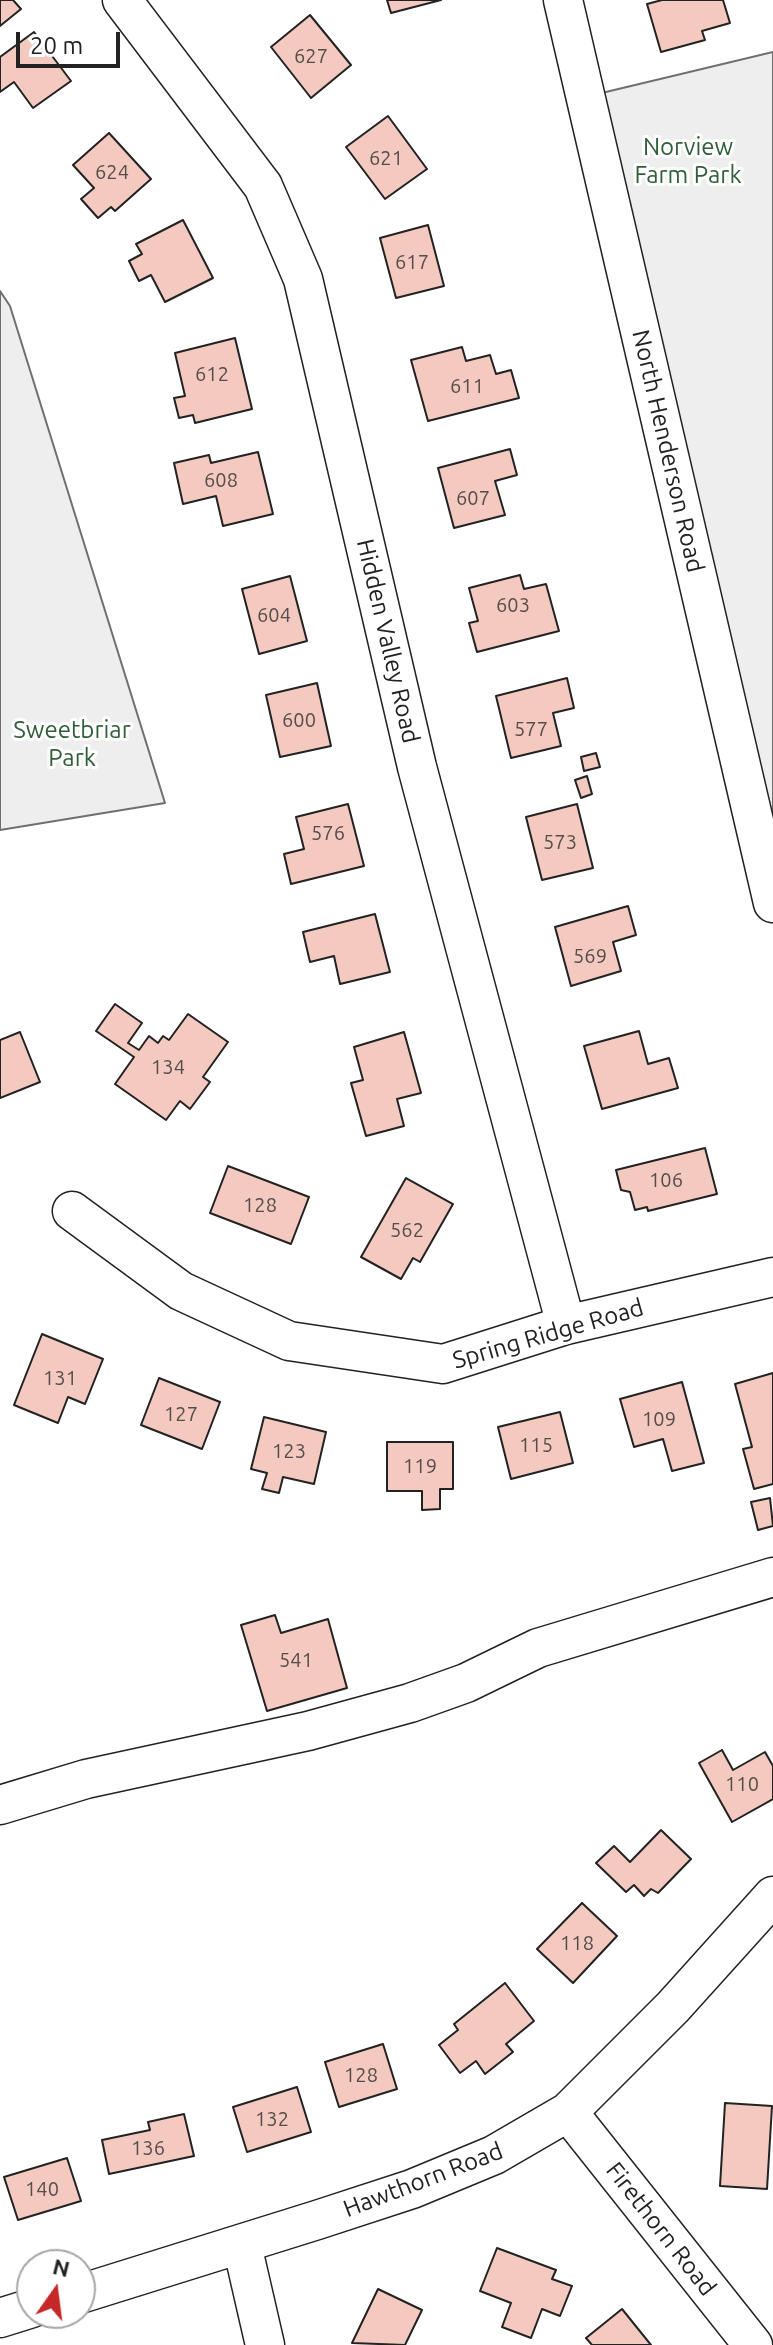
<!DOCTYPE html>
<html>
<head>
<meta charset="utf-8">
<style>
	body { margin:0 }
	#map { position:relative; width:773px; height:2345px; overflow:hidden; background:#fff; font-family:Ubuntu,sans-serif }
	canvas { display:block }
	.north { position:absolute; left:16px; top:2249px; width:80px; height:80px; box-sizing:border-box; background:#fff; border:2px solid #a7a7a7; border-radius:50%; rotate:14deg; font-size:22px; font-weight:700; line-height:32px; text-align:center; color:#222 }
	.north::after { content:''; display:block; margin:auto; width:28px; height:36px; background:#c62828; clip-path:polygon(50% 0,100% 100%,50% 72%,0 100%) }
	.scale { position:absolute; left:16px; top:32px; width:104px; height:36px; box-sizing:border-box; border:4px solid #222; border-top:0; padding-left:10px; font-size:24px; line-height:28px; white-space:nowrap; color:#222; -webkit-text-stroke:6px #fff; paint-order:stroke }
</style>
</head>
<body>
<div id="map">
<canvas width="773" height="2345"></canvas>
<div class="north">N</div>
<div class="scale">20 m</div>
</div>
<script>
const ctx = document.querySelector('canvas').getContext('2d');
ctx.lineJoin = 'round';
function paint(path, color) { ctx.fillStyle = color; ctx.fill(path, 'evenodd'); }
const shape = rows => new Path2D(rows.map(r => 'M' + r).join(''));
function stroke(path, color, width, dash) { ctx.strokeStyle = color; ctx.lineWidth = width; ctx.lineCap = dash ? 'butt' : 'round'; ctx.setLineDash(dash || []); ctx.stroke(path); }
function write(font, color, halo, rows, align = 'center') {
  ctx.font = font + ' Ubuntu,sans-serif'; ctx.lineWidth = 6; ctx.setLineDash([]); ctx.textBaseline = 'middle'; ctx.strokeStyle = halo; ctx.fillStyle = color; for (const [text, x, y, turn = 0] of rows) {
    ctx.save(); ctx.translate(x, y); ctx.rotate((+turn || 0) * Math.PI / 180); ctx.textAlign = isNaN(turn) ? turn : align; if (halo) ctx.strokeText(text, 0, 0); ctx.fillText(text, 0, 0); ctx.restore();
  }
}
const green = shape([
	[773,52,773,890,585,97,773,52],
	[0,291,10,306,165,803,0,830,0,291]
]);
const building = shape([
	[0,0,13,0,21,9,0,26,0,0],
	[387,0,441,0,391,13,387,0],
	[662,0,723,0,730,23,702,31,705,40,661,52,647,4,662,0],
	[310,15,351,65,311,98,271,47,310,15],
	[34,32,71,81,33,108,14,82,0,92,0,57,34,32],
	[388,116,427,169,385,199,346,147,388,116],
	[109,133,151,179,115,211,111,207,98,218,81,199,94,188,73,165,109,133],
	[183,220,213,278,165,302,151,275,139,281,129,261,142,254,136,244,183,220],
	[428,225,444,286,396,298,380,238,428,225],
	[235,338,252,409,195,423,193,415,179,418,174,398,185,396,175,353,235,338],
	[462,347,466,361,490,355,496,374,511,370,519,398,428,421,411,360,462,347],
	[510,449,517,475,495,481,505,515,454,528,438,468,510,449],
	[258,452,273,514,223,526,216,496,183,504,174,463,209,455,211,463,258,452],
	[520,575,524,589,546,584,559,631,477,652,469,623,478,621,469,588,520,575],
	[290,576,307,641,259,654,242,589,290,576],
	[567,678,574,708,553,713,561,746,511,758,496,696,567,678],
	[317,683,331,746,280,757,266,695,317,683],
	[596,753,600,767,584,771,581,757,596,753],
	[587,776,592,794,581,798,575,780,587,776],
	[348,804,364,866,291,884,284,854,304,849,296,817,348,804],
	[577,804,593,868,542,880,526,817,577,804],
	[628,906,636,935,613,942,621,971,571,986,555,927,628,906],
	[375,914,390,972,340,984,334,956,310,962,303,932,375,914],
	[115,1004,142,1023,128,1043,139,1050,149,1036,158,1043,163,1036,169,1040,188,1014,228,1042,203,1077,210,1082,190,1109,180,1101,166,1120,115,1084,134,1057,96,1031,115,1004],
	[639,1031,648,1064,669,1058,678,1088,602,1109,584,1046,639,1031],
	[20,1032,40,1082,0,1098,0,1040,20,1032],
	[404,1032,421,1093,397,1099,404,1126,366,1136,351,1083,363,1080,354,1047,404,1032],
	[705,1148,717,1194,648,1211,647,1207,635,1210,630,1192,621,1190,616,1170,705,1148],
	[228,1166,309,1197,291,1244,210,1213,228,1166],
	[406,1178,453,1204,420,1262,413,1258,401,1279,361,1257,406,1178],
	[42,1334,103,1359,85,1404,68,1397,58,1423,14,1405,42,1334],
	[773,1373,773,1484,754,1489,743,1449,752,1447,735,1384,773,1373],
	[159,1378,220,1402,202,1449,141,1425,159,1378],
	[682,1382,704,1463,672,1471,663,1439,634,1447,620,1399,682,1382],
	[560,1412,573,1463,511,1479,498,1427,560,1412],
	[264,1417,326,1432,314,1484,283,1477,279,1493,262,1489,267,1473,251,1469,264,1417],
	[387,1442,453,1442,453,1489,440,1489,440,1509,422,1510,422,1491,387,1491,387,1442],
	[770,1498,773,1526,758,1530,751,1502,770,1498],
	[275,1615,281,1633,328,1619,347,1688,267,1711,241,1625,275,1615],
	[722,1750,733,1770,765,1752,773,1766,773,1799,732,1822,699,1763,722,1750],
	[661,1830,691,1859,658,1893,651,1889,644,1896,634,1885,626,1892,596,1863,614,1846,630,1862,661,1830],
	[582,1903,617,1936,573,1983,537,1949,582,1903],
	[505,1983,534,2021,506,2044,513,2052,485,2074,476,2061,460,2073,439,2045,458,2030,454,2024,505,1983],
	[383,2044,397,2089,339,2107,325,2062,383,2044],
	[297,2087,311,2132,247,2152,233,2107,297,2087],
	[725,2103,772,2106,767,2189,720,2186,725,2103],
	[184,2114,194,2156,109,2174,102,2140,150,2130,148,2122,184,2114],
	[67,2158,81,2201,18,2220,4,2177,67,2158],
	[497,2248,556,2270,552,2279,572,2286,560,2316,542,2309,531,2338,502,2327,511,2303,480,2291,497,2248],
	[378,2289,422,2310,405,2345,352,2343,378,2289],
	[622,2309,651,2345,592,2345,586,2338,622,2309]
]);
const minor = shape([
	[122,0,263,186,303,279,417,767,566,1325],
	[563,0,773,903],
	[72,1211,181,1291,289,1341,443,1364,566,1325,773,1277],
	[0,1805,86,1779,308,1731,410,1703,466,1683,538,1648,773,1577],
	[568,2112,753,2345],
	[242,2245,265,2345],
	[80,2294,317,2220,412,2189,494,2155,568,2112,673,2007,773,1896],
	[0,2318,32,2308]
]);
const numberNames = [
	["627",311,56],
	["621",386,158],
	["624",112,172],
	["617",412,262],
	["612",212,374],
	["611",467,386],
	["608",221,480],
	["607",473,498],
	["603",513,605],
	["604",274,615],
	["600",299,720],
	["577",531,729],
	["576",328,833],
	["573",560,842],
	["569",590,956],
	["134",168,1067],
	["106",666,1180],
	["128",260,1205],
	["562",407,1230],
	["131",60,1378],
	["127",181,1414],
	["109",659,1419],
	["115",536,1445],
	["123",289,1451],
	["119",420,1466],
	["541",296,1660],
	["110",742,1784],
	["118",577,1943],
	["128",361,2075],
	["132",272,2119],
	["136",148,2148],
	["140",42,2189]
];
const parkNames = [
	["Norview",688,147],
	["Farm Park",688,175],
	["Sweetbriar",72,730],
	["Park",72,758]
];
const streetNames = [
	["North Henderson Road",668,451,77],
	["Hidden Valley Road",388,641,77],
	["Spring Ridge Road",548,1334,-16],
	["Hawthorn Road",423,2180,-21],
	["Firethorn Road",661,2229,52]
];
paint(green, '#eee');
stroke(green, '#6f6f6f', 2);
paint(building, '#f3c9c0');
stroke(building, '#222', 2);
stroke(minor, '#222', 41);
stroke(minor, '#fff', 38);
write('20px', '#564c4a', null, numberNames);
write('24px', '#2f5e38', '#fff', parkNames);
write('24px', '#222', '#fff', streetNames);
</script>
</body>
</html>
